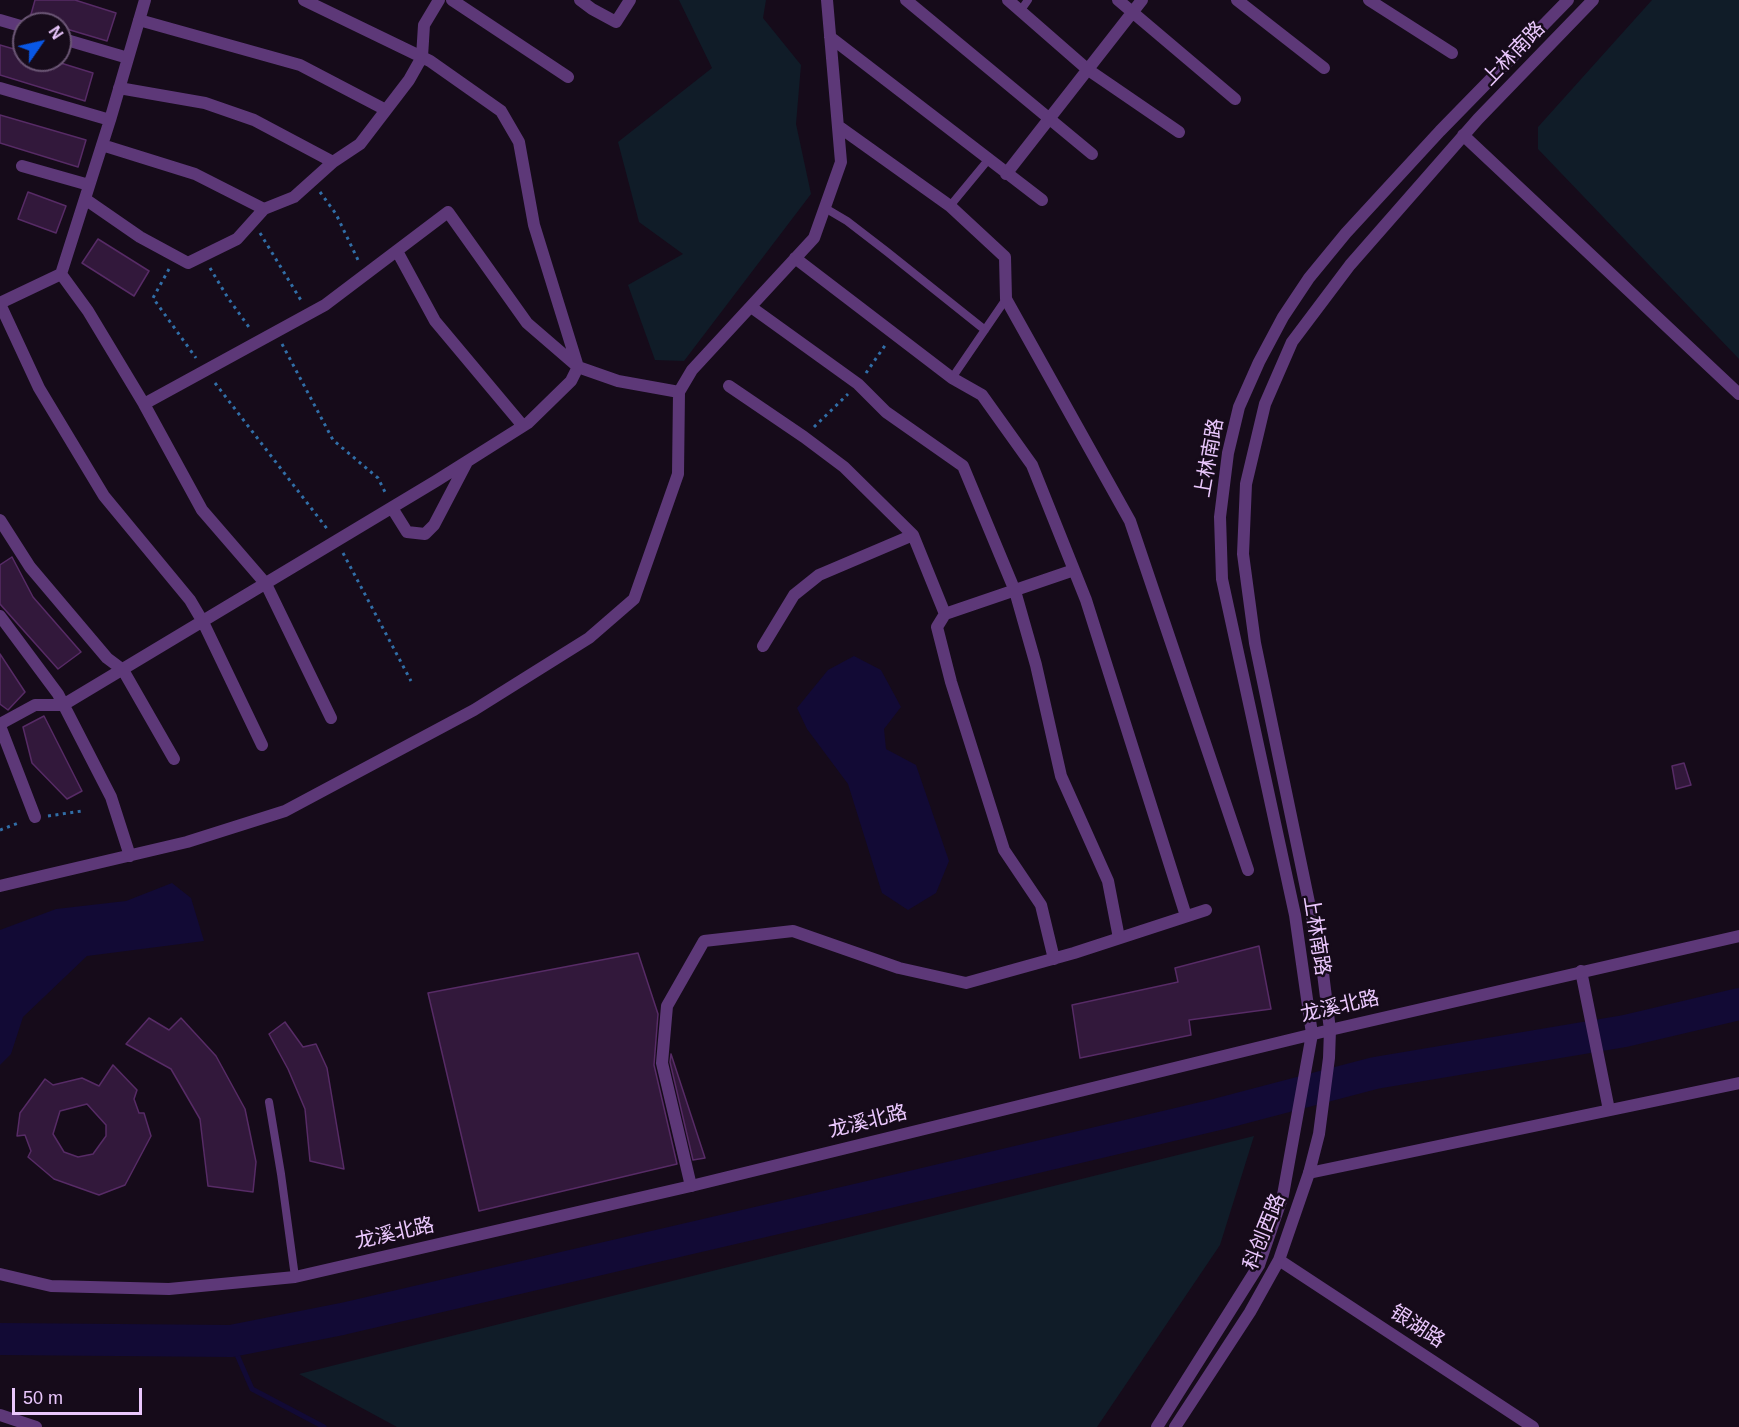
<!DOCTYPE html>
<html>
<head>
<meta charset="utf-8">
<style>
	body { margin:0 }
	#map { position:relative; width:1739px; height:1427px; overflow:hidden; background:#160b1a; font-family:Helvetica,sans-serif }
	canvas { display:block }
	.north { position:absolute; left:12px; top:12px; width:60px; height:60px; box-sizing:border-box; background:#160b1a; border:2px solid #6b5675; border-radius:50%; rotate:56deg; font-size:16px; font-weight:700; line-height:24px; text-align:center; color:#eac7fd }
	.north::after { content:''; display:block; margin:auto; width:21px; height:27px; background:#0958e6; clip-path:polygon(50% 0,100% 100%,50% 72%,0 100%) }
	.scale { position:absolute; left:12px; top:1388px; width:130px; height:27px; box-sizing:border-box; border:3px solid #eac7fd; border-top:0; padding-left:8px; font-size:18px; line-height:21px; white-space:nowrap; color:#eac7fd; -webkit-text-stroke:4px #160b1a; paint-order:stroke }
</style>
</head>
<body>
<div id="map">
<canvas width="1739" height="1427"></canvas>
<div class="north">N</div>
<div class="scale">50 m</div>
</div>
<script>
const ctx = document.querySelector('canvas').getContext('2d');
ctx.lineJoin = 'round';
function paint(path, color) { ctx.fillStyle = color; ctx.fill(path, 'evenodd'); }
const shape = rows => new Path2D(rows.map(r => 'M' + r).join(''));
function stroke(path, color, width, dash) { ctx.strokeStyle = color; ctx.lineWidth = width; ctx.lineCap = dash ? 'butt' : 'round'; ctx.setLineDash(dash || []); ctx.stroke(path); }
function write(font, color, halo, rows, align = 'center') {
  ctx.font = font + ' Helvetica,"Noto Sans SC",sans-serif'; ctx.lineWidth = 5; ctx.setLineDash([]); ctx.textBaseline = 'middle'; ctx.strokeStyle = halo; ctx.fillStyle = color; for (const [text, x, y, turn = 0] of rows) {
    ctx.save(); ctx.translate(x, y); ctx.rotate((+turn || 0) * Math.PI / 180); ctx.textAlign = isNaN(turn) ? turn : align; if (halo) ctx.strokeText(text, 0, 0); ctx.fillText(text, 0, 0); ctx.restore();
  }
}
const green = shape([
	[679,0,766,0,763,18,801,65,796,124,811,194,684,361,655,360,628,285,683,254,639,222,618,142,712,68],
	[1652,0,1739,0,1739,359,1538,149,1538,127],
	[1254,1136,1220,1245,1097,1427,397,1427,299,1374]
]);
const water = shape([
	[854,656,881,670,901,707,884,729,886,749,916,765,949,861,936,893,908,910,882,893,848,784,807,729,797,708,828,670],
	[172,883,191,898,204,941,87,956,23,1017,11,1054,0,1065,0,930,56,909,126,901]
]);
const stream = shape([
	[231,1341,252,1389,324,1427]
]);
const river = shape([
	[0,1339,231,1341,342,1319,864,1198,1219,1114,1375,1073,1625,1031,1739,1004]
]);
const building = shape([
	[35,0,75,0,116,13,107,41,60,27,60,24,51,24,30,18,35,0],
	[0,45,24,52,24,60,51,60,93,73,85,101,0,75,0,45],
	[0,115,86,140,78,167,0,143,0,115],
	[28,192,66,206,56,233,18,219,28,192],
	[98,239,149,271,134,296,82,263,98,239],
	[12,557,33,597,81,652,58,669,0,604,0,565,12,557],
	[0,654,25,692,8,710,0,704,0,654],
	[44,716,82,791,67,799,32,763,23,727,44,716],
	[1684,763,1691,785,1676,789,1672,766,1684,763],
	[1259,946,1271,1009,1189,1020,1191,1035,1080,1058,1072,1005,1178,982,1175,968,1259,946],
	[638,953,658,1014,654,1065,677,1164,479,1211,428,993,638,953],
	[149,1018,169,1030,181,1018,216,1056,245,1109,256,1162,253,1192,208,1186,200,1119,171,1069,126,1044,149,1018],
	[285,1022,303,1047,316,1044,327,1068,344,1169,310,1161,305,1109,288,1069,269,1034,285,1022],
	[671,1054,705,1158,693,1160,670,1062,671,1054],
	[113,1065,137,1090,134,1099,139,1113,144,1113,151,1136,125,1185,99,1195,54,1179,28,1157,31,1151,25,1135,17,1136,20,1113,45,1079,53,1085,82,1078,99,1086,113,1065],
	[87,1104,106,1125,106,1136,93,1154,78,1157,64,1152,53,1134,60,1111,87,1104]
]);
const path = shape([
	[320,192,336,214,359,262],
	[260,233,302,302],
	[210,268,228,298,251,330],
	[169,269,153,298,196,358],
	[282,344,333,440,378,478,386,494],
	[866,373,886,344],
	[215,383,328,530],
	[814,427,848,394],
	[343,553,411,681],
	[48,816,82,811],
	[0,830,21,822]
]);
const service = shape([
	[1021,10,1028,0],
	[950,206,988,160],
	[825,208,847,221,886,251,985,330],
	[952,378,1006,299],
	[269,1102,281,1174,295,1277]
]);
const minor = shape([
	[452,0,568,77],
	[580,0,592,9,616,22,630,0],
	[906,0,1092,154],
	[1008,0,1087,69,1179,132],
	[1118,0,1235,99],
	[1237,0,1324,68],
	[1369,0,1452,53],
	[0,20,24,27],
	[139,20,300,65,386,110],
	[830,37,1042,200],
	[60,38,128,58],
	[0,88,110,120],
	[119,88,205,103,254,120,333,162],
	[838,126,950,206,1005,257,1006,299,1130,521,1248,870],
	[102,145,195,174,264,209],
	[22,166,89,185],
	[1006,174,1142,0],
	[85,199,140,237,188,263,237,239,264,209,294,197,333,162,360,144,409,80,422,57,424,25,439,0],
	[397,251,435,321,523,426],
	[795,258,952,378,982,395,1032,465,1086,600,1186,916],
	[61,274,88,311,144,404,202,510,266,584,331,718],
	[0,303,61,274,110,120,145,0],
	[0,304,39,388,104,496,190,600,203,622,262,745],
	[751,307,858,384,886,412,963,466,1015,591,1036,665,1061,776,1108,881,1119,938],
	[729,386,804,437,844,467,913,535,945,614,937,627,951,682,1004,850,1041,905,1054,959],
	[144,404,325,305,448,212,527,323,578,367,618,381,679,392],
	[392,508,407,532,425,534,434,525,467,462],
	[0,520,30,567,107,658,123,670,174,759],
	[945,614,1074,570],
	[0,616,58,694,111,797,130,856],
	[763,646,794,595,819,575,913,535],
	[0,724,35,705,63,705,436,481,528,423,571,381,578,367,534,225,519,142,501,111,430,61,304,0],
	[0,726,35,817],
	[0,886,187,842,285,811,474,710,589,638,634,599,678,474,679,392,692,370,814,238,841,162,827,0],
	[1581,971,1609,1110],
	[1309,1173,1739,1083],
	[691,1186,662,1063,667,1006,704,941,793,931,899,968,966,983,1074,953,1206,910]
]);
const tertiary = shape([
	[1463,135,1739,394],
	[1279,1260,1533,1427],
	[0,1274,51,1286,169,1289,295,1277,691,1186,1330,1030,1739,936],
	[0,1415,36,1427],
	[1157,1427,1259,1265,1283,1195,1312,1034,1295,915,1222,579,1220,517,1228,453,1239,407,1259,362,1283,317,1309,278,1346,233,1440,131,1568,0],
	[1175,1427,1250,1312,1279,1260,1309,1173,1319,1134,1329,1058,1330,1030,1322,965,1255,643,1243,554,1246,484,1265,404,1292,342,1350,265,1478,119,1593,0]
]);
const streetNames = [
	["上林南路",1514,54,-46],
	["上林南路",1210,458,-80],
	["上林南路",1316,936,81],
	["龙溪北路",1340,1007,-13],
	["龙溪北路",868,1122,-14],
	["科创西路",1265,1232,-68],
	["龙溪北路",395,1234,-13],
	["银湖路",1417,1327,33]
];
paint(green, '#101c28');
paint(water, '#120a35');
stroke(stream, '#120a35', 5);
stroke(river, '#120a35', 32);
paint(building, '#32183b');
stroke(building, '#572b66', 1.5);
stroke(path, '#316ea7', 3, [3, 4.5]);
stroke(service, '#5d3878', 8);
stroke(minor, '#5d3878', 12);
stroke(tertiary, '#5d3878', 12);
write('20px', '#eac7fd', '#160b1a', streetNames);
</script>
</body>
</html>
